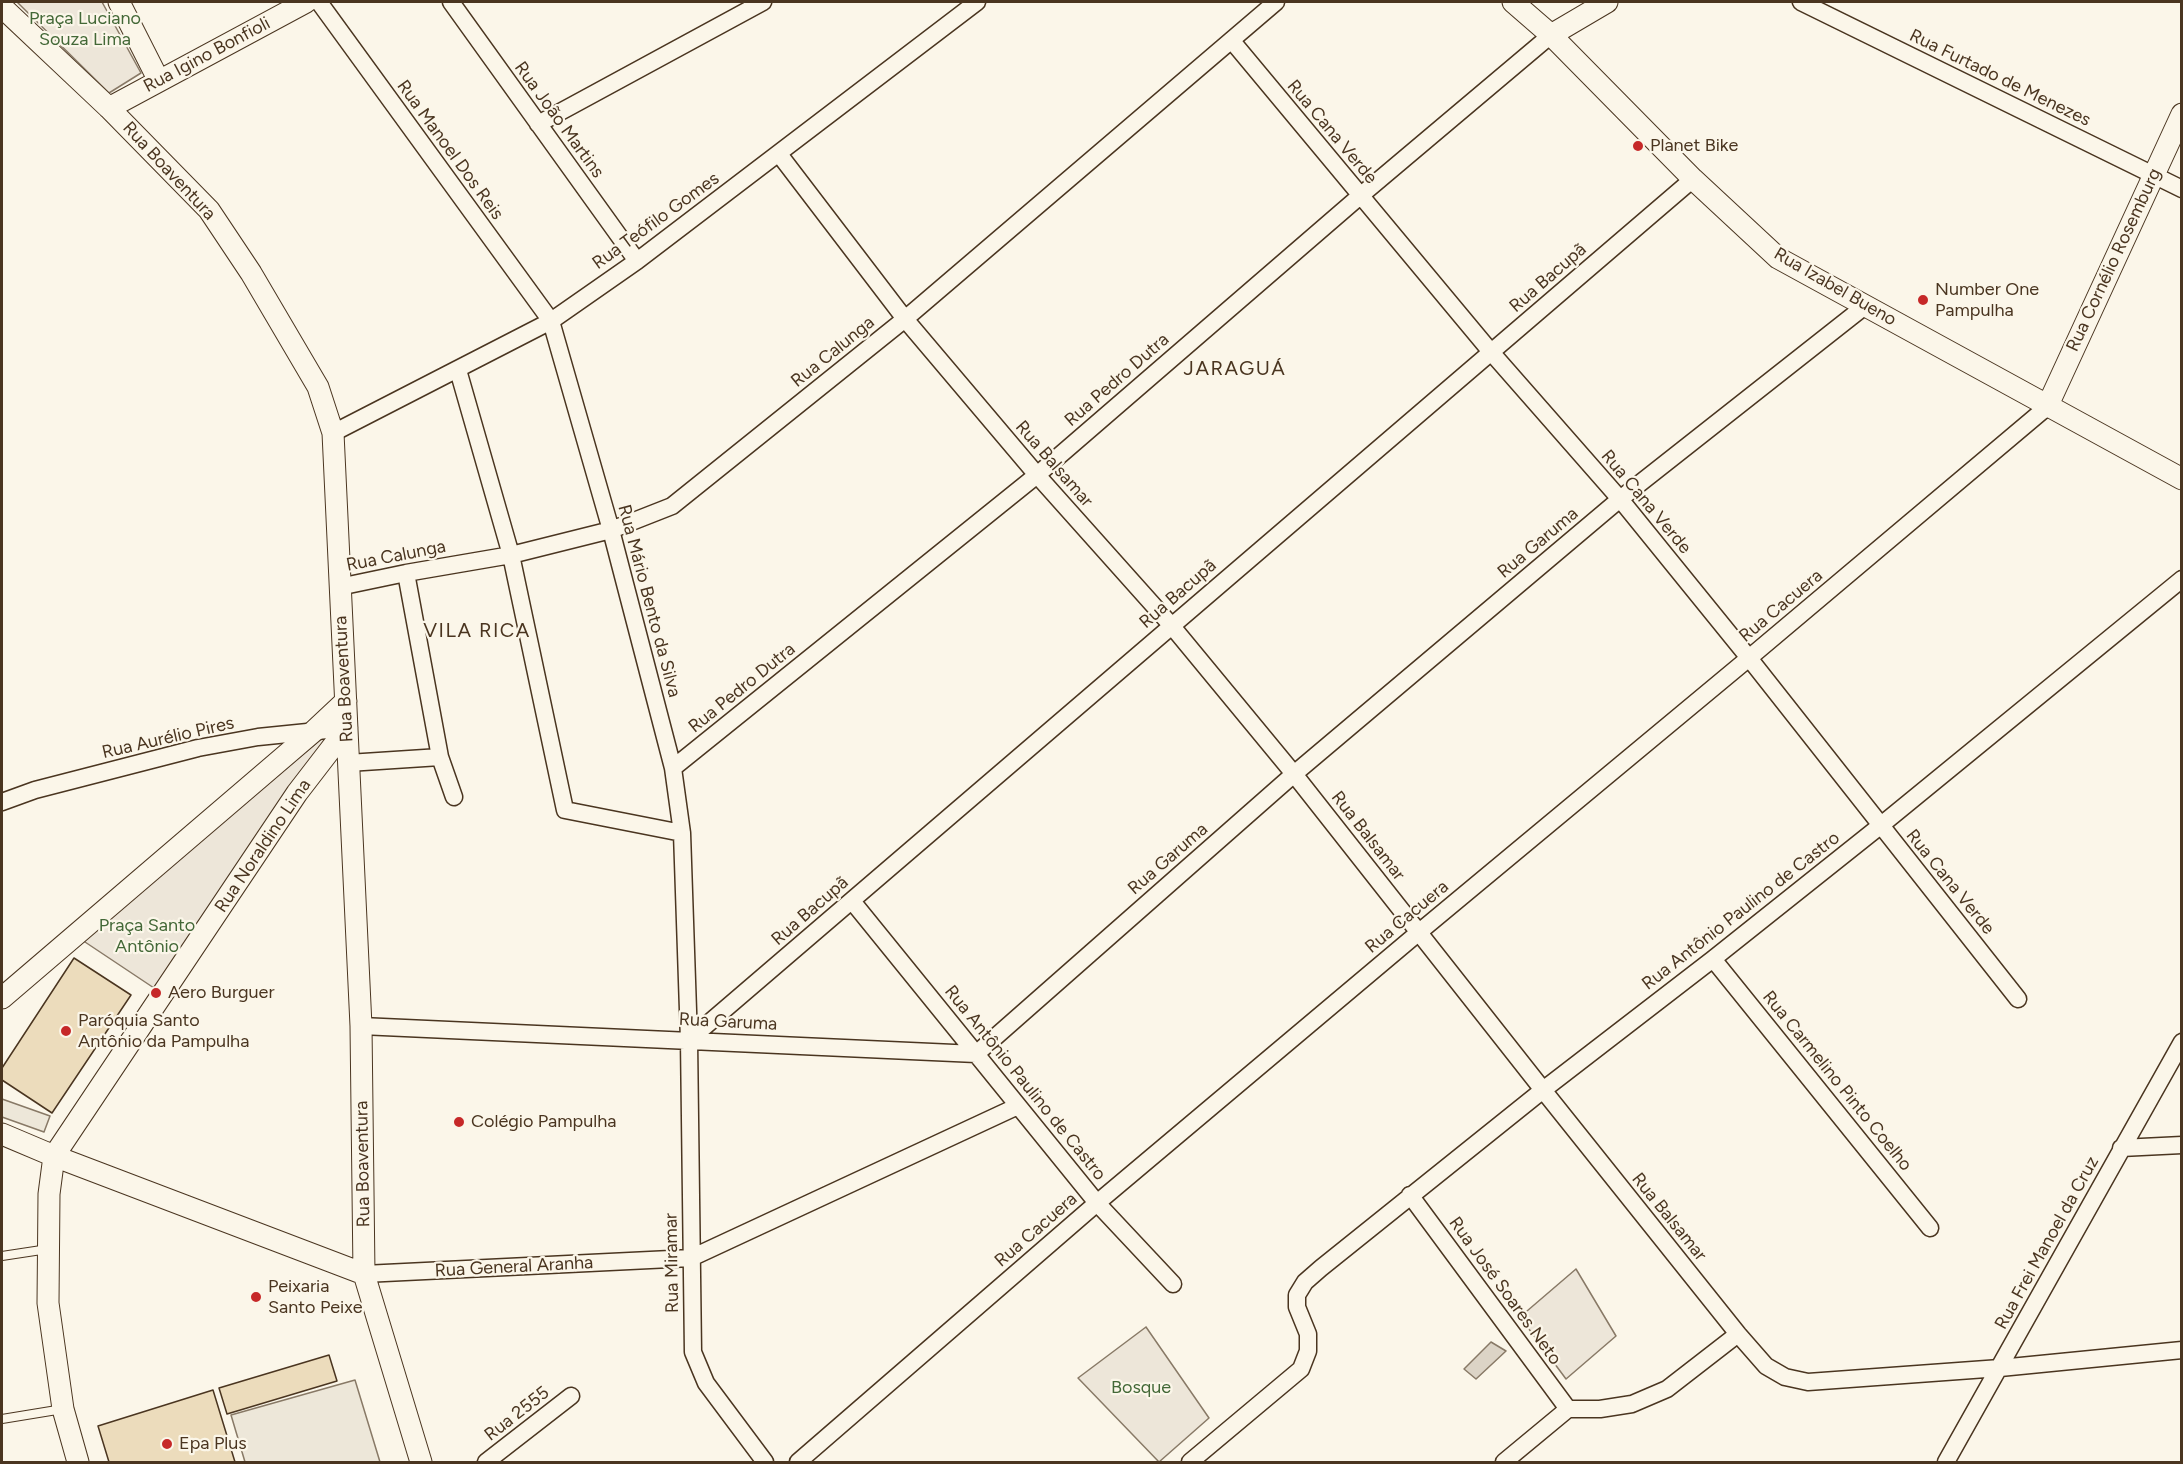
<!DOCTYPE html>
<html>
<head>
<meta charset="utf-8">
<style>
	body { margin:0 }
	#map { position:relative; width:2183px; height:1464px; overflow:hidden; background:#fbf6e9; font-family:Figtree,sans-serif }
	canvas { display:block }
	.frame { position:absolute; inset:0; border:3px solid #4a3520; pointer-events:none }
</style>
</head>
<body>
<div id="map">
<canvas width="2183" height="1464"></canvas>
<div class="frame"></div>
</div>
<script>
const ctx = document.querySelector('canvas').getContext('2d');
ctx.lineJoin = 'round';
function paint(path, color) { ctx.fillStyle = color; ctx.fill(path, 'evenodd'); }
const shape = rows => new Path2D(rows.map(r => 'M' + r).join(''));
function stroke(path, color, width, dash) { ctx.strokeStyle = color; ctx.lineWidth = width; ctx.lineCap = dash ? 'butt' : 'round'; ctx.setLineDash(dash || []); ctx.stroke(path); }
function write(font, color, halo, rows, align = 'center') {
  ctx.font = font + ' Figtree,sans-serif'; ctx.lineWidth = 4.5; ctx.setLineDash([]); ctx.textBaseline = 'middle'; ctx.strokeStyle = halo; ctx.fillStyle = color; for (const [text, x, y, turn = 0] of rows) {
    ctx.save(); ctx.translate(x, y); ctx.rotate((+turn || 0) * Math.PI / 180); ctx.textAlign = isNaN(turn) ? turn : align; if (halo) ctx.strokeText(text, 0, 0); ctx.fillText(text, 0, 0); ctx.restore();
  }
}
const green = shape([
	[17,2,102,2,141,73,109,93,17,2],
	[332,730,157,990,82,940,332,730],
	[1576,1269,1616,1336,1566,1379,1520,1317,1576,1269],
	[1146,1327,1209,1418,1159,1462,1078,1378,1146,1327]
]);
const parking = shape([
	[2,1099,50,1116,44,1132,2,1117,2,1099],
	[355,1380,380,1462,245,1462,231,1415,355,1380]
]);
const water = shape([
	[1491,1342,1506,1351,1476,1379,1464,1369,1491,1342]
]);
const building = shape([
	[74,958,131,995,52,1113,2,1080,2,1068,74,958],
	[329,1355,337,1381,227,1414,219,1388,329,1355],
	[213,1390,235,1462,109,1462,98,1426,213,1390]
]);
const service = shape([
	[2,1256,48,1249],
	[2,1419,63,1409]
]);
const minor = shape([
	[319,2,551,321,611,530,673,768,682,833,689,1040,693,1352,706,1383,765,1462],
	[451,2,637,261],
	[1801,2,2182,189],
	[1232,41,1491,352,1620,499,1749,658,2018,999],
	[538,124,763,2],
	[779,154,905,319,1037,475,1171,625,1294,774,1543,1090,1738,1334,1766,1366,1785,1377,1808,1382,2000,1368,2182,1350],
	[458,370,511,555,565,810,682,833],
	[333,433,551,321,637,261,977,2],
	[406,573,440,757,454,797],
	[339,587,406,573,511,555,611,530,672,506,905,319,1276,2],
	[348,763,440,757],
	[673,768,1037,475,1360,196,1551,35],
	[2,802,35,790,198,748,258,737,347,728],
	[852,901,1097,1203,1173,1284],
	[1713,959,1930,1228],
	[361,1026,976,1054,1294,774,1620,499,1865,306],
	[689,1040,1693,179],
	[2121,1148,2182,1145],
	[1410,1195,1568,1409],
	[364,1274,691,1258,1018,1106],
	[486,1462,571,1396],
	[798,1462,1097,1203,1418,933,1749,658,2047,407],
	[1190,1462,1301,1369,1308,1351,1308,1334,1297,1307,1297,1295,1305,1282,1321,1268,1543,1090,1713,959,1880,826,2182,579],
	[1504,1462,1568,1409,1600,1409,1632,1404,1667,1389,1738,1334],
	[1946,1462,2182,1042]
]);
const tertiary = shape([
	[119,2,159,81],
	[1513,2,1551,35,1693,179,1778,258,2182,479],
	[2,7,109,108,209,210,251,273,318,387,333,433,361,1026,364,1274,421,1462],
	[1551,35,1607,2],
	[109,108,306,2],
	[2047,407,2182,114],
	[2,998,314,731,346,701],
	[2,1134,54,1156,364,1274],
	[78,1462,63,1409,48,1303,49,1194,54,1156,297,793,347,728]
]);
const markers = [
	[1638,146,6,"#c62828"],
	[1923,300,6,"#c62828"],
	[156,993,6,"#c62828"],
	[66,1031,6,"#c62828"],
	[459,1122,6,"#c62828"],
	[256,1297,6,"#c62828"],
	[167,1444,6,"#c62828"]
];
const parkNames = [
	["Praça Luciano",85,19],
	["Souza Lima",85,40],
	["Praça Santo",147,926],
	["Antônio",147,947],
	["Bosque",1141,1388]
];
const streetNames = [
	["Rua Igino Bonfioli",207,55,-28],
	["Rua Furtado de Menezes",2000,78,26],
	["Rua João Martins",559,120,54],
	["Rua Cana Verde",1332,132,50],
	["Rua Manoel Dos Reis",450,150,54],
	["Rua Boaventura",169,171,47],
	["Rua Teófilo Gomes",656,221,-36],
	["Rua Cornélio Rosemburg",2114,260,-65],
	["Rua Bacupã",1548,278,-41],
	["Rua Izabel Bueno",1835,287,30],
	["Rua Calunga",833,352,-39],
	["Rua Pedro Dutra",1117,380,-41],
	["Rua Balsamar",1054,464,49],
	["Rua Cana Verde",1646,502,50],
	["Rua Garuma",1538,543,-40],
	["Rua Calunga",396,556,-11],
	["Rua Bacupã",1178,594,-41],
	["Rua Mário Bento da Silva",649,601,75],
	["Rua Cacuera",1781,606,-40],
	["Rua Boaventura",344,679,-93],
	["Rua Pedro Dutra",742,688,-39],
	["Rua Aurélio Pires",168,738,-13],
	["Rua Balsamar",1368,836,52],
	["Rua Noraldino Lima",263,846,-56],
	["Rua Garuma",1168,859,-41],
	["Rua Cana Verde",1950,882,51],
	["Rua Bacupã",810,911,-41],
	["Rua Antônio Paulino de Castro",1741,911,-38],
	["Rua Cacuera",1407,917,-40],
	["Rua Garuma",728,1022,3],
	["Rua Carmelino Pinto Coelho",1837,1081,51],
	["Rua Antônio Paulino de Castro",1025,1083,51],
	["Rua Boaventura",363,1164,-91],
	["Rua Balsamar",1669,1217,51],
	["Rua Cacuera",1036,1230,-41],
	["Rua Frei Manoel da Cruz",2047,1243,-61],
	["Rua Miramar",672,1263,-91],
	["Rua General Aranha",514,1267,-3],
	["Rua José Soares Neto",1505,1291,54],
	["Rua 2555",517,1414,-38]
];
const poiNames = [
	["Planet Bike",1650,146],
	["Number One",1935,290],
	["Pampulha",1935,311],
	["Aero Burguer",168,993],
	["Paróquia Santo",78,1021],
	["Antônio da Pampulha",78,1042],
	["Colégio Pampulha",471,1122],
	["Peixaria",268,1287],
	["Santo Peixe",268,1308],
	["Epa Plus",179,1444]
];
const neighbourhoodNames = [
	["JARAGUÁ",1235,369],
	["VILA RICA",477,631]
];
paint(green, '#ede6d9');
stroke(green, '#887966', 1.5);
paint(parking, '#ede7d9');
stroke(parking, '#887966', 1.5);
paint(water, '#dcd4c6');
stroke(water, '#887966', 1.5);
paint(building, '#ecdcbc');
stroke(building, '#4a3520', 1.5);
stroke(service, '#4a3520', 10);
stroke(minor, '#4a3520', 19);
stroke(tertiary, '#4a3520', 23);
stroke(service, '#fbf6e9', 8);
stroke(minor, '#fbf6e9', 16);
stroke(tertiary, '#fbf6e9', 21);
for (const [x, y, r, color] of markers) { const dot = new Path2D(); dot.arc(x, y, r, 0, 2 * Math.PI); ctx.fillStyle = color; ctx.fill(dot); stroke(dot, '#fbf6e9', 2); }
write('18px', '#436837', '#fbf6e9', parkNames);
write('18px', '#4a3520', '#fbf6e9', streetNames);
write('18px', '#4a3520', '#fbf6e9', poiNames, 'left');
ctx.letterSpacing = '1.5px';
write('20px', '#4a3520', '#fbf6e9', neighbourhoodNames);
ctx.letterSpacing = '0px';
</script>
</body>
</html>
